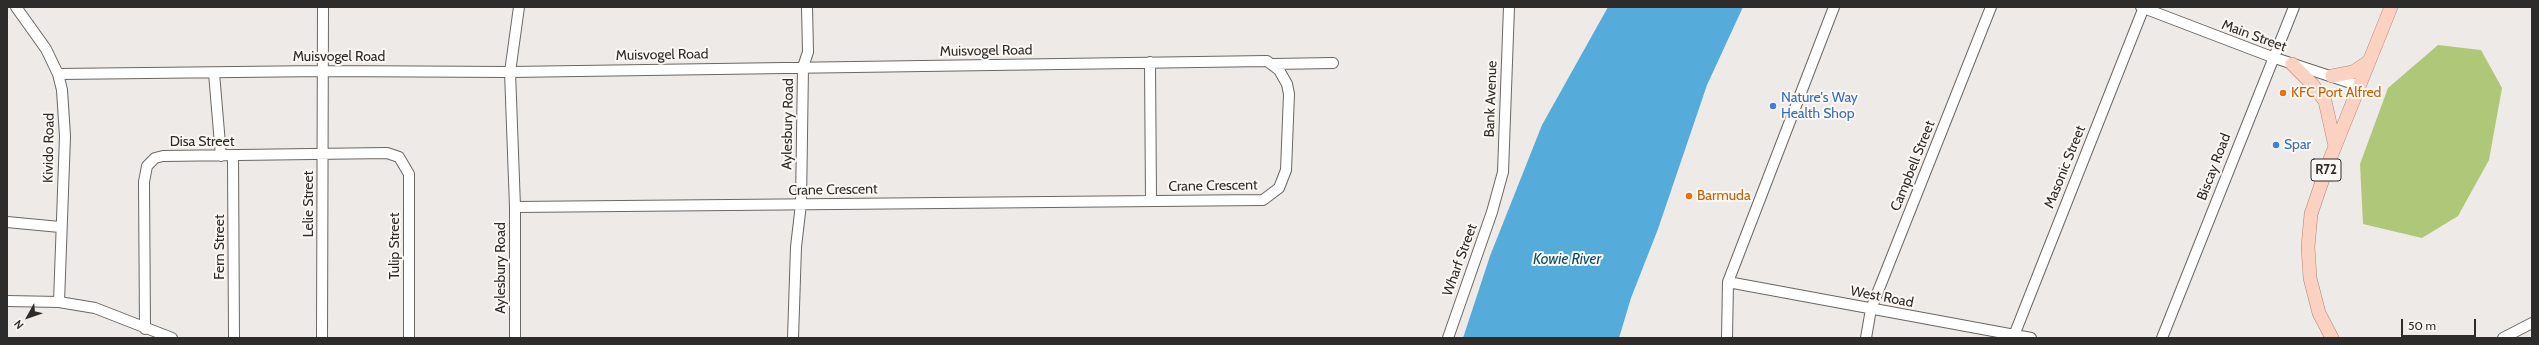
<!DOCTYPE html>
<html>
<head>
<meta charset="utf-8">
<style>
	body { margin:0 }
	#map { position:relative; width:2539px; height:345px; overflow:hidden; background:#eeeae7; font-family:Cabin,sans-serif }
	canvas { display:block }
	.frame { position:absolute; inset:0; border:8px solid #2e2c2b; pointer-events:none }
	.north { position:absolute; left:8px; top:297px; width:40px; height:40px; -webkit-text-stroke:3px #fcf8f4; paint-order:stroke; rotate:230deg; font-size:11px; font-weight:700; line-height:16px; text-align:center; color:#2e2c2b }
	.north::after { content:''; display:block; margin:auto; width:14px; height:18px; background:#2e2c2b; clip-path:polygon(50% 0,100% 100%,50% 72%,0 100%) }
	.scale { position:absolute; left:2401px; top:319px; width:75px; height:18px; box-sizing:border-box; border:2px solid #2e2c2b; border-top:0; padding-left:5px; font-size:12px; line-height:14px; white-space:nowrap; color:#2e2c2b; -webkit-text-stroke:3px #fcf8f4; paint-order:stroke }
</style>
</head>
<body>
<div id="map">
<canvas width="2539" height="345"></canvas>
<div class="frame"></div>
<div class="north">N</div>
<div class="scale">50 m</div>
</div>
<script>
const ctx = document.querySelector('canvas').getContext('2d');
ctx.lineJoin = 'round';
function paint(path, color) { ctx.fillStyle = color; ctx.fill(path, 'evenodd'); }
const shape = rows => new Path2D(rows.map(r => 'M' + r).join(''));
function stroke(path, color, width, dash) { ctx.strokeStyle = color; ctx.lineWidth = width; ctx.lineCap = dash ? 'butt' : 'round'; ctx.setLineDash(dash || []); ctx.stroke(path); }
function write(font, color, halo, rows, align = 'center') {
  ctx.font = font + ' Cabin,sans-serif'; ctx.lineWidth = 4; ctx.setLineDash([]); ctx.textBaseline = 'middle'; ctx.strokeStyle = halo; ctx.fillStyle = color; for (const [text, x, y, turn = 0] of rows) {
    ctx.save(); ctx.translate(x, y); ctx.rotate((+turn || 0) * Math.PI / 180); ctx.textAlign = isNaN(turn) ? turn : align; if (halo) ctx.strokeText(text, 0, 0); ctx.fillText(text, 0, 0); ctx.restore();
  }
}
const green = shape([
	[2438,45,2481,50,2502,88,2489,160,2458,216,2422,238,2363,224,2360,164,2388,88]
]);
const water = shape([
	[1608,7,1743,7,1707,85,1658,229,1631,298,1619,338,1463,338,1490,256,1542,125]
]);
const minor = shape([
	[16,7,46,49,58,74,62,90,65,136,59,302],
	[2141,7,2272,57,2360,86],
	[1150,62,1151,201],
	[1273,64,1333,63],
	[214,73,221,156],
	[58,74,323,71,510,72,1267,61,1279,70,1287,84,1289,94,1286,170,1279,188,1263,200,515,207],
	[233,156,234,338],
	[7,222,60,227],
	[1728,282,2031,338],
	[7,301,59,302,95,308,172,338],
	[145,329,144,182,147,166,155,158,163,156,387,153,399,157,409,174,409,338],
	[322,338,323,7],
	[515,338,515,207,510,72,519,7],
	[793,338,796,247,801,204,803,67,808,52,807,7],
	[1448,338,1492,212,1503,172,1509,7],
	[1727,338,1728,282,1834,7],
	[1866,338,1871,309,1991,7],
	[2013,338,2144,7],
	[2162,338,2294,7],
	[2503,338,2532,323]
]);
const major = shape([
	[2292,64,2312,84,2325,101,2335,146],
	[2332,76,2353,72,2368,62],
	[2332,338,2319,313,2310,278,2308,247,2311,214,2328,164,2391,7]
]);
const markers = [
	[2283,93,4,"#e8710a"],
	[1773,106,4,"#3f7fe0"],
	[2276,145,4,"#3f7fe0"],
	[1689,196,4,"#e8710a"]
];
const shields = [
	[2326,170,30]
];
const shieldNames = [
	["R72",2326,170]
];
const streetNames = [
	["Main Street",2254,36,20],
	["Muisvogel Road",986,51,-1],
	["Muisvogel Road",662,55,-1],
	["Muisvogel Road",339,57],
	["Bank Avenue",1491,99,-88],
	["Aylesbury Road",788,124,-89],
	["Disa Street",202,142],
	["Kivido Road",49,148,-89],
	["Campbell Street",1913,166,-68],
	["Masonic Street",2065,167,-68],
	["Biscay Road",2214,167,-69],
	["Crane Crescent",1213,186,-1],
	["Crane Crescent",833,190,-1],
	["Lelie Street",309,204,-90],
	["Tulip Street",395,246,-90],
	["Fern Street",220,247,-90],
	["Wharf Street",1460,260,-70],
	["Aylesbury Road",501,268,-90],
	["West Road",1882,297,11]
];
const foodNames = [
	["KFC Port Alfred",2291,93],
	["Barmuda",1697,196]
];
const shopNames = [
	["Nature's Way",1781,98],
	["Health Shop",1781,114],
	["Spar",2284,145]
];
const waterNames = [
	["Kowie River",1567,260]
];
paint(green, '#afc779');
paint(water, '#55acda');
stroke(minor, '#6b6764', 12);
stroke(major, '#b18473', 14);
stroke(minor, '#fff', 10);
stroke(major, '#fbd1c2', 13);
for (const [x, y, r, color] of markers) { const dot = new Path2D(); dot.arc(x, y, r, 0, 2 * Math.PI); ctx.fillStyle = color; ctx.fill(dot); stroke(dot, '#fcf8f4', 1.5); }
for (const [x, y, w] of shields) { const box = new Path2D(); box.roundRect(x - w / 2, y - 11, w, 22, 3); ctx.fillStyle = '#fcf8f4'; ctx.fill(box); stroke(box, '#2e2c2b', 1); }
write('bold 13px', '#2e2c2b', null, shieldNames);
write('14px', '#2e2c2b', '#fcf8f4', streetNames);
write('14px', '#c56008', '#fcf8f4', foodNames, 'left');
write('14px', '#366cbe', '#fcf8f4', shopNames, 'left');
write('italic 15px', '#044f6e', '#fcf8f4', waterNames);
</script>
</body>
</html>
